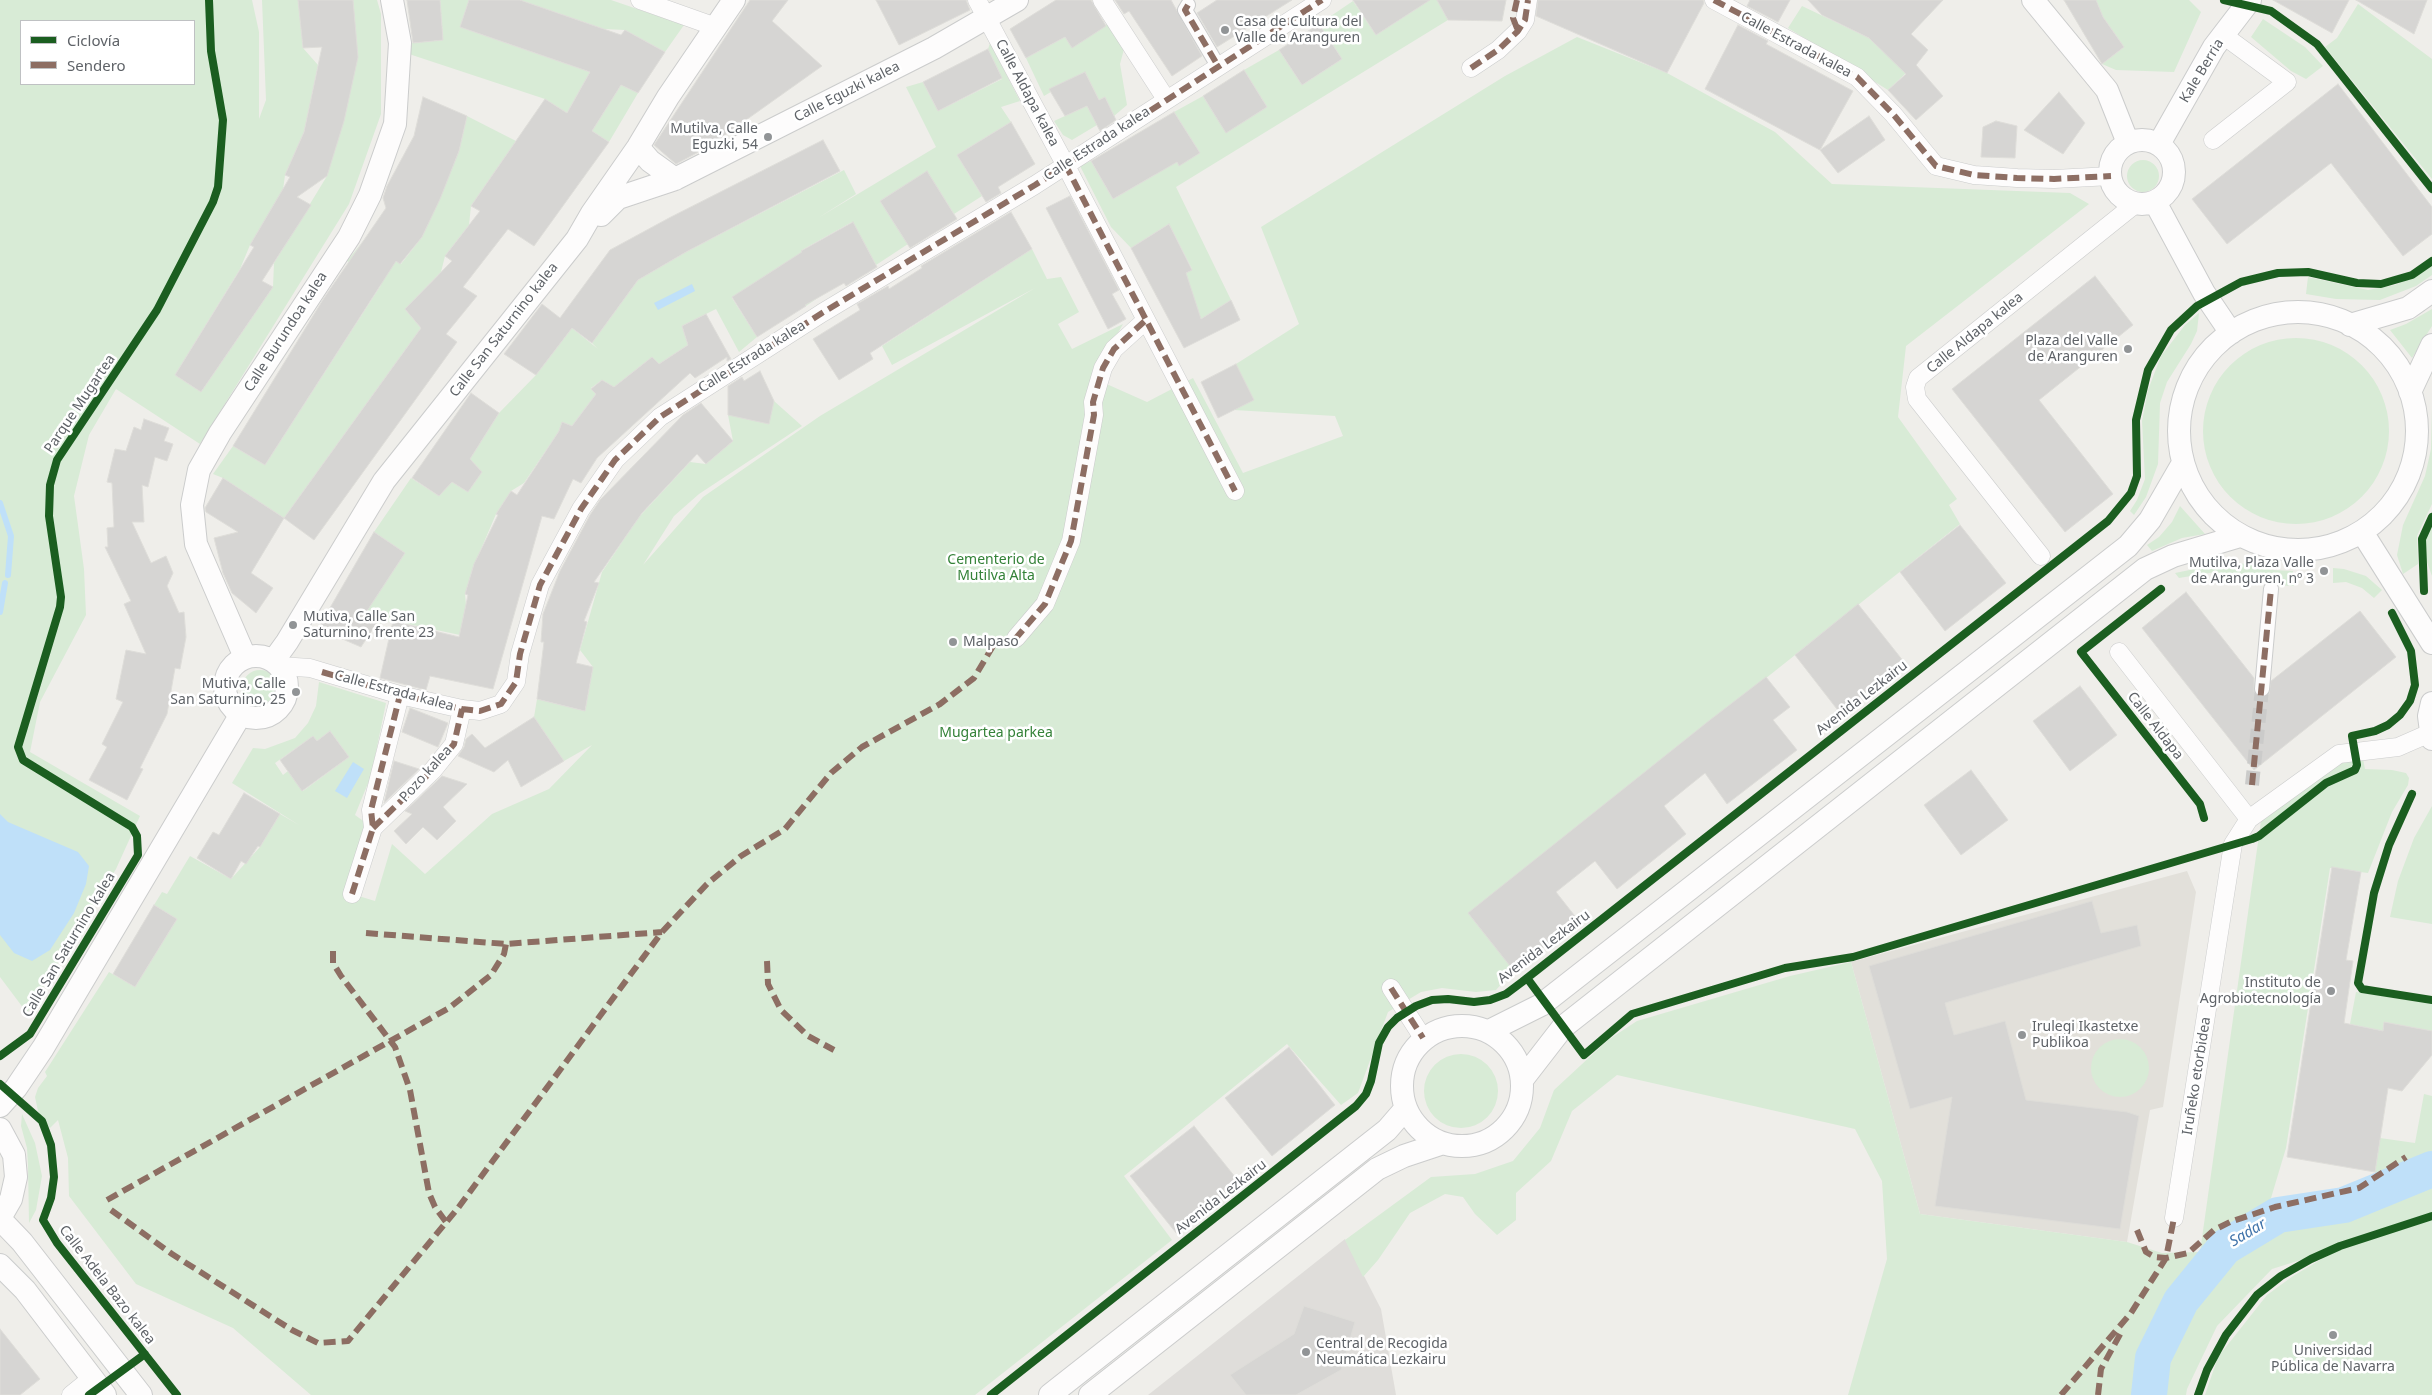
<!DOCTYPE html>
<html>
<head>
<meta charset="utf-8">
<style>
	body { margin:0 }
	#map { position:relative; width:2432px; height:1395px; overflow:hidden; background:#efeeea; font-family:"Noto Sans",sans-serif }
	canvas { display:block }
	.legend { position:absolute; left:20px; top:20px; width:175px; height:65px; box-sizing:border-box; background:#fff; border:1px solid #bfc1c3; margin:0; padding:6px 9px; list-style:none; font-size:15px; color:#5f6368 }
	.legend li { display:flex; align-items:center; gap:10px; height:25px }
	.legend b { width:25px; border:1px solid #bfc1c3 }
</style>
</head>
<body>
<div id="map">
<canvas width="2432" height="1395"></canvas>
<ul class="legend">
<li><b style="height:6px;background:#1b5e20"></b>Ciclovía</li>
<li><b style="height:6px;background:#8d6e63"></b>Sendero</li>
</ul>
</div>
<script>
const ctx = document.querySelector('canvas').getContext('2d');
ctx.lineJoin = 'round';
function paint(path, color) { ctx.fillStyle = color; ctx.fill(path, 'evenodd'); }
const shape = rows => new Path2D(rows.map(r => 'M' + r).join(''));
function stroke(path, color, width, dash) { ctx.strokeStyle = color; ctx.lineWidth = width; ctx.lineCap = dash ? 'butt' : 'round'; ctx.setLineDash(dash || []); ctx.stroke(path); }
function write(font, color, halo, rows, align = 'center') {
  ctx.font = font + ' "Noto Sans",sans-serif'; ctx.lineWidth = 5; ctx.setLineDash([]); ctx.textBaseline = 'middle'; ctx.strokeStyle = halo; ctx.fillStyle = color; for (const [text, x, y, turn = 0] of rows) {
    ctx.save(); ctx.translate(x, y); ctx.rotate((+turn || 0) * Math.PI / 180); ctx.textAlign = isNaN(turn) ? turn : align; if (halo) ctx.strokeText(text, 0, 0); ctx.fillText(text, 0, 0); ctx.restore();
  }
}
const industrial = shape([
	[1345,1239,1381,1309,1396,1395,1148,1395]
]);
const education = shape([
	[2187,871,2196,892,2163,1107,2150,1110,2127,1242,1920,1214,1851,962]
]);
const green = shape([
	[0,0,252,0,259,32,259,119,266,100,262,0,298,0,303,48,318,65,304,132,285,175,283,190,250,245,240,269,175,375,201,392,273,287,274,263,327,176,353,0,377,0,381,14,381,114,349,204,200,444,116,389,89,435,74,496,84,569,86,615,40,702,30,752,140,816,116,869,27,1013,0,977],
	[21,21,194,21,194,84,21,84],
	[440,0,469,0,460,27,590,72,567,113,545,99,409,54,412,43,443,40],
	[520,0,611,0,684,25,665,52,625,30,604,29],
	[1411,0,1437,0,1448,20,1176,187,1231,300,1201,319,1171,282,1192,269,1169,224,1131,248,1111,227,1080,166,1091,161,1113,199,1156,174,1133,136,1154,125,1179,165,1200,153,1174,112,1203,96,1226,132,1267,107,1244,70,1279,50,1302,85,1342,59,1319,24,1353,1,1376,35,1416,9],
	[2096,0,2189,0,2201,12,2174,72,2116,70,2102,64,2124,47,2103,17],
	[2358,4,2432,59,2432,179,2325,47,2337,38],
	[1802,6,1869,38,1906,73,1888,90,1788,28],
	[2263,19,2305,47,2323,66,2306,79,2291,71,2251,37],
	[1109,23,1127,38,1120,64,1127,105,1114,116,1105,97,1099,100,1085,72,1044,96,1026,58,1065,37,1072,47],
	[1577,37,1667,73,1775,132,1832,184,2070,193,2089,204,1906,346,1898,417,1957,499,1949,505,1960,524,1469,914,1514,970,1496,990,1476,992,1442,988,1421,992,1388,1012,1358,1093,1341,1105,1287,1044,1124,1176,1172,1240,975,1395,311,1395,233,1328,136,1284,69,1196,68,1158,58,1120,50,1128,38,1111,35,1097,38,1088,47,1076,45,1072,109,972,135,987,177,919,154,905,162,892,167,894,190,856,231,879,260,847,280,814,299,825,232,783,253,748,265,749,295,738,308,723,316,706,319,682,386,703,371,776,355,815,373,828,352,894,375,901,392,844,425,874,492,814,549,789,592,745,564,761,534,717,537,699,585,711,593,667,580,650,602,572,639,517,690,462,706,464,733,441,728,415,774,401,802,426,699,494,674,516,643,565,703,497,820,416,1035,288,892,365,882,346,1032,249,1047,279,1061,277,1079,312,1058,324,1072,349,1123,324,1093,378,1147,402,1193,378,1243,473,1343,436,1335,416,1234,410,1236,364,1299,324,1261,227,1505,76],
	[330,731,349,757,303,791,288,771,283,775,275,763,313,736,317,741],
	[990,43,1020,101,1001,107,1011,122,957,155,982,196,954,214,927,172,880,201,908,244,876,265,852,222,802,250,825,293,806,306,781,266,732,298,757,337,739,352,716,309,682,326,688,345,659,364,652,357,614,387,602,380,591,388,596,394,572,426,562,422,559,431,524,483,511,491,496,514,473,568,465,594,466,605,460,635,394,621,376,624,364,615,405,553,374,532,411,478,439,496,452,482,468,492,482,472,470,459,499,413,536,375,572,328,598,349,592,343,638,280,686,252,844,170,856,194,818,218,936,147,906,87,923,82,938,111,1002,79,988,49],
	[621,85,638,93,609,142,592,131],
	[1087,106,1097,125,1072,140,1063,135,1054,121],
	[467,116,516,141,471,206,469,225,445,256,441,272,405,309,421,328,284,518,223,478,213,474,233,446,265,465,381,285,347,261,364,240,401,264,422,237,459,151],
	'2127 176a16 16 0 1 1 32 0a16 16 0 1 1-32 0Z',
	[2432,266,2432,275,2416,286,2380,300,2336,299,2306,294,2308,277,2368,290,2395,285,2419,275],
	[2432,309,2432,326,2412,358,2390,330,2406,324],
	[2199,313,2197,331,2191,344,2167,382,2160,403,2158,464,2146,497,2134,515,2130,511,2137,500,2145,479,2142,421,2148,390,2161,356,2185,325],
	'2203 431a93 93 0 1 1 186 0a93 93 0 1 1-186 0Z',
	[2432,408,2432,504,2417,536,2418,564,2403,574,2397,555,2403,525,2425,476,2431,449],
	[2180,506,2205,534,2182,538,2152,551,2147,545,2159,537,2172,522],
	[2432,523,2432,576,2425,557,2424,542],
	[2224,563,2250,564,2272,570,2293,571,2294,586,2274,585,2215,572,2179,578,2175,573],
	[2333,568,2344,569,2366,576,2382,590,2374,598,2362,588,2346,582,2333,583],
	'242 688a18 18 0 1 1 36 0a18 18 0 1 1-36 0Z',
	[2363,759,2365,769,2392,770,2406,773,2409,778,2408,785,2392,812,2368,873,2330,868,2286,1148,2268,1208,2359,1188,2379,1187,2375,1172,2380,1138,2415,1143,2424,1094,2432,1096,2432,1395,2205,1395,2218,1357,2267,1295,2293,1276,2342,1247,2272,1269,2217,1326,2187,1389,2186,1395,1848,1395,1887,1259,1882,1181,1855,1129,1617,1075,1572,1111,1551,1161,1516,1193,1516,1220,1497,1235,1475,1214,1463,1197,1445,1194,1410,1213,1378,1260,1363,1277,1345,1240,1431,1177,1475,1174,1513,1161,1540,1128,1554,1090,1608,1040,1637,1021,1790,976,1851,962,1920,1214,2127,1242,2162,1253,2200,1252,2261,821,2337,764],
	[2432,806,2432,924,2390,917,2398,881,2414,838],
	[2356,992,2432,1004,2432,1031,2384,1022,2383,1031,2350,1024],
	'2091 1068a29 29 0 1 1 58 0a29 29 0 1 1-58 0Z',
	'1424 1091a37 37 0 1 1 74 0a37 37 0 1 1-74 0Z',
	[22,1114,35,1143,42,1176,36,1210,29,1223,28,1166,27,1148,21,1126]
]);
const water = shape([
	[692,284,695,291,658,310,654,303],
	[353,762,364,769,347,798,335,791],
	[0,814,8,822,78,852,89,866,86,884,74,913,50,950,32,961,14,953,0,935]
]);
const stream = shape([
	[0,503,11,536,8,575],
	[0,612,5,583]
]);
const river = shape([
	[2149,1395,2153,1358,2181,1301,2225,1247,2278,1215,2344,1205,2432,1169]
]);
const building = shape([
	[298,0,353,0,358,57,344,121,327,176,297,197,311,205,262,281,273,287,201,392,175,375,254,247,250,245,290,177,285,175,304,132,322,47,303,48,298,0],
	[407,0,440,0,443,40,413,43,407,0],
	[469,0,520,0,621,35,625,30,665,52,638,93,621,85,592,131,609,142,534,246,508,229,463,287,477,296,446,334,457,342,314,540,284,518,421,328,405,309,452,261,445,256,480,211,471,206,545,99,567,113,590,72,460,27,469,0],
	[750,0,788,0,772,21,822,66,708,147,676,164,654,145,750,0],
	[876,0,966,0,970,10,899,45,876,0],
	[1056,0,1091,0,1106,26,1072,48,1065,37,1026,58,1010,29,1056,0],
	[1115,0,1171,0,1202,56,1172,76,1129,11,1124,14,1115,0],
	[1217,0,1292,0,1217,47,1197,13,1217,0],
	[1353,0,1430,0,1376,35,1353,0],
	[1437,0,1506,0,1502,21,1448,20,1437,0],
	[1538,0,1703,0,1704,3,1667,73,1536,16,1538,0],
	[1750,0,1790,0,1778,22,1747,6,1750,0],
	[1808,0,1943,0,1911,34,1928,50,1916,65,1943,96,1916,120,1888,90,1906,74,1869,38,1822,15,1808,0],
	[2064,0,2096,0,2103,17,2124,47,2102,64,2064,0],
	[2273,0,2349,0,2332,33,2273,0],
	[2356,0,2427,0,2414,34,2356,0],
	[1319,24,1342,59,1302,85,1279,50,1319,24],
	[1738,25,1768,41,1766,44,1853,91,1820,150,1705,89,1738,25],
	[988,49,1002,78,938,111,923,82,988,49],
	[1244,70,1267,107,1226,133,1203,96,1244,70],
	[1085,72,1099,100,1105,97,1116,120,1100,131,1087,106,1065,116,1049,89,1085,72],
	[2338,84,2432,207,2432,234,2403,256,2331,163,2227,244,2192,199,2338,84],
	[2059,92,2085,123,2063,154,2024,130,2059,92],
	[423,97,467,116,459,151,440,199,422,237,400,264,396,261,265,465,233,446,324,298,386,208,383,198,387,186,414,136,423,97],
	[1174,112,1200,153,1179,166,1177,162,1113,199,1091,161,1174,112],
	[1869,116,1885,140,1838,173,1820,150,1869,116],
	[1996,121,2017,126,2015,158,1981,157,1983,127,1996,121],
	[1011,122,1035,164,998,187,1001,193,986,202,957,155,1011,122],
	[823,140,840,171,686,252,638,280,592,343,572,328,536,375,504,354,542,304,560,318,610,250,669,218,823,140],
	[927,171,957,219,910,248,880,201,927,171],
	[1070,196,1119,290,1112,294,1126,319,1108,329,1046,208,1070,196],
	[1011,212,1032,249,870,353,873,359,839,380,813,339,860,310,857,304,888,286,889,289,922,268,921,266,1011,212],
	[853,222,877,267,846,286,844,283,805,305,806,306,757,337,732,297,802,252,801,251,853,222],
	[1169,224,1192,270,1186,273,1201,319,1231,300,1240,320,1184,348,1131,248,1169,224],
	[2095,276,2133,325,2039,400,2113,494,2065,532,1952,389,2095,276],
	[706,314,731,359,727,361,727,357,695,378,690,373,597,458,581,483,573,479,554,519,542,516,493,689,430,676,426,690,380,678,393,621,459,637,468,595,465,594,474,564,498,515,496,514,511,491,517,495,559,431,562,422,572,426,596,394,591,389,602,380,614,387,652,357,659,364,688,345,682,326,706,314],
	[1236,364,1254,400,1218,418,1201,382,1236,364],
	[760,371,774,401,769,424,728,415,728,386,742,377,744,381,760,371],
	[471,393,499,413,470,459,482,472,468,492,452,482,439,496,412,478,471,393],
	[701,403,733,441,706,464,697,454,642,513,594,582,599,583,584,621,587,622,576,663,593,667,585,711,537,699,544,642,541,642,543,614,560,571,590,515,600,500,683,415,701,403],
	[144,419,169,428,164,441,173,444,167,461,155,457,148,487,142,485,144,522,132,522,151,563,166,556,173,573,167,586,179,613,184,612,186,637,180,669,175,668,167,714,140,768,143,769,127,800,89,780,107,747,102,744,123,702,116,699,126,650,146,654,124,604,131,601,105,547,108,547,107,528,114,527,112,483,107,482,115,449,126,451,134,427,141,430,144,419],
	[223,478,284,518,251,573,273,588,256,613,232,593,223,573,214,538,238,532,206,512,205,508,223,478],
	[1960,525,2006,583,1945,631,1900,572,1960,525],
	[374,532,405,553,365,614,380,618,361,647,331,634,332,632,320,625,374,532],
	[2186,592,2254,678,2254,692,2261,698,2269,694,2271,681,2360,611,2396,657,2254,770,2142,628,2186,592],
	[1858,604,1904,662,1840,713,1795,655,1858,604],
	[1766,677,1790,707,1773,720,1797,750,1727,804,1705,773,1664,806,1686,834,1617,889,1595,861,1556,892,1578,920,1514,971,1468,913,1710,720,1766,677],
	[2080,686,2117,735,2070,771,2033,721,2080,686],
	[410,708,448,723,438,747,402,732,410,708],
	[534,717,564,761,521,787,508,760,494,772,458,756,464,747,466,739,472,734,485,748,534,717],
	[330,731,349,757,302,791,280,760,313,736,317,741,330,731],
	[394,761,419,769,384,803,394,761],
	[1971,770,2008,820,1961,855,1924,805,1971,770],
	[442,776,467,784,443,807,456,821,437,840,423,827,406,844,394,831,412,814,405,811,442,776],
	[244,793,280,814,260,847,258,846,246,864,241,861,231,879,197,858,213,832,219,835,244,793],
	[2332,867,2361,872,2346,960,2353,961,2344,1023,2383,1031,2384,1022,2432,1031,2432,1055,2402,1091,2388,1088,2375,1172,2287,1157,2332,867],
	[2092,901,2101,933,2137,925,2141,946,1945,1003,1954,1035,2005,1021,2026,1100,2127,1112,2139,1116,2120,1229,1935,1206,1952,1097,1910,1109,1869,966,2092,901],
	[154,905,177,919,135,987,113,974,154,905],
	[1289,1047,1335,1105,1272,1156,1225,1098,1289,1047],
	[1194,1126,1240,1183,1177,1234,1130,1176,1194,1126],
	[1304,1306,1355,1322,1341,1370,1296,1395,1246,1395,1230,1375,1294,1334,1304,1306],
	[0,1329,40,1379,20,1395,0,1395,0,1329]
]);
const pedestrianTunnel = shape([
	[2252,785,2262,689]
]);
const pedestrian = shape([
	[1188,5,1185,10,1218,66],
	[2262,689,2271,589]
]);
const minor = shape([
	[640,0,716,27],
	[977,0,1065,164,1235,491],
	[1102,0,1166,99],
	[1714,0,1857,77,1893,114,1936,166,1974,175,2017,178,2054,179,2111,176],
	[1471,68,1498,50,1518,31,1525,20,1528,0],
	[2213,140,2287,82,2223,35],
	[2041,556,1917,399,1915,387,1918,378,2134,205],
	[1016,638,1045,604,1071,541,1094,415,1093,402,1103,368,1114,349,1146,320],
	[2119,652,2249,819],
	[280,666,310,668,400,695,462,709,480,711,501,704,516,682,520,654,540,585,581,509,615,460,660,417,822,313,1035,185,1322,0],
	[373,828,433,770,454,744,462,709],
	[352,894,373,828,371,810,400,695],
	[1391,988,1423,1038],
	[2174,1218,2233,844,2249,819,2339,754,2398,747,2430,733],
	[71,1395,92,1378]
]);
const tertiary = shape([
	[2033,0,2107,90,2128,143],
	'2110 172a32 32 0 1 1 64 0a32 32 0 1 1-64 0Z',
	[2159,144,2214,47,2250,0],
	[638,147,650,161,675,179],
	[2155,202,2204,293,2231,333],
	[601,215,618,198,675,179,934,48,1017,0],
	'2179 431a119 119 0 1 1 238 0a119 119 0 1 1-238 0Z',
	[2350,325,2408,308,2432,291],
	[2410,392,2432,345],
	[2362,532,2432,643],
	'225 687a31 31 0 1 1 62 0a31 31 0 1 1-62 0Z',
	[245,657,196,544,192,505,199,470,220,433,349,237,370,195,395,124,400,43,392,0],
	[274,660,287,642,384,481,577,239,592,213,638,147,668,97,734,0],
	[2432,703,2429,716,2432,739],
	'1402 1086a60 60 0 1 1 120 0a60 60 0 1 1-120 0Z',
	[1489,1031,1541,1005,2128,546,2150,520,2183,463],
	[1522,1080,1563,1027,2145,569,2173,556,2240,536],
	[0,1106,16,1088,43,1048,241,714],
	[0,1129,14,1155,16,1177,11,1199,0,1218],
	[0,1219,22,1242,141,1395],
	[0,1265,25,1290,105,1395],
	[1050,1395,1387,1130,1406,1108],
	[1090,1395,1377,1169,1404,1156,1440,1144]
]);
const quiet = shape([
	[1517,0,1513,18,1518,31],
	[1714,0,1857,77,1893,114,1936,166,1974,175,2017,178,2054,179,2111,176],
	[1188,5,1185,10,1218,66],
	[1471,68,1498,50,1518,31,1525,20,1528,0],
	[1065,164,1235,491],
	[322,672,400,695,462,709,480,711,501,704,516,682,520,654,540,585,581,509,615,460,660,417,822,313,1035,185,1322,0],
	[2252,785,2271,589],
	[373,828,433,770,454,744,462,709],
	[352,894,373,828,371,810,400,695],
	[366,933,506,944,662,932],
	[333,951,333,963,341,976,395,1047,410,1090,429,1193,435,1207,446,1222],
	[767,961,768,984,781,1010,808,1036,834,1050],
	[1391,988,1423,1038],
	[107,1200,449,1008,491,975,504,954,506,944],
	[111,1210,172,1254,292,1330,318,1343,348,1341,458,1208,662,932,707,884,741,856,785,829,831,773,862,747,940,704,974,678,996,641,1016,638,1045,604,1071,541,1094,415,1093,402,1103,368,1114,349,1146,320],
	[2137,1230,2146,1252,2155,1257,2166,1258,2188,1253,2214,1230,2230,1222,2275,1207,2359,1188,2406,1157],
	[2061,1395,2131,1313,2166,1258,2174,1218],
	[2098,1395,2101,1369,2123,1329]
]);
const cycleway = shape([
	[2224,0,2271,11,2317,44,2432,189],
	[2161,589,2081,652,2200,804,2204,818],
	[2424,591,2422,539,2432,517],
	[2412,794,2389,845,2374,893,2358,983,2362,989,2432,1000],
	[1527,978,1584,1055,1632,1014,1785,968,1853,957,2252,839,2259,836,2326,783,2355,770,2357,765,2352,736,2375,731,2388,725,2400,715,2410,701,2415,685,2411,651,2392,613],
	[0,1056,30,1034,138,855,137,836,132,827,23,760,18,747,60,607,61,597,49,516,50,485,57,460,157,310,213,202,218,187,223,120,211,51,209,0],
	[0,1084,42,1121,51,1145,54,1177,51,1198,43,1220,57,1243,177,1395],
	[89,1395,145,1354],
	[991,1395,1356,1106,1366,1094,1371,1081,1379,1043,1388,1027,1397,1018,1416,1006,1432,1000,1448,999,1474,1002,1490,1000,1506,994,1522,982,2108,521,2131,493,2137,476,2136,420,2148,370,2171,330,2197,306,2241,282,2278,273,2308,272,2357,283,2381,284,2412,275,2432,261],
	[2198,1395,2207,1370,2226,1335,2257,1295,2281,1276,2311,1259,2340,1246,2432,1216]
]);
const markers = [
	[1225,30,5,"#919496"],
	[768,137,5,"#919496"],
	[2128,349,5,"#919496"],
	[2324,571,5,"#919496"],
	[293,625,5,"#919496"],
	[953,642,5,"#919496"],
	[296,692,5,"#919496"],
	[2331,991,5,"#919496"],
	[2022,1035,5,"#919496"],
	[2333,1335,5,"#919496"],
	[1306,1352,5,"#919496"]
];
const poiNames = [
	["Casa de Cultura del",1235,22],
	["Valle de Aranguren",1235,38],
	["Mutilva, Calle",758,129,"right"],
	["Eguzki, 54",758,145,"right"],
	["Plaza del Valle",2118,341,"right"],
	["de Aranguren",2118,357,"right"],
	["Mutilva, Plaza Valle",2314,563,"right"],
	["de Aranguren, nº 3",2314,579,"right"],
	["Mutiva, Calle San",303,617],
	["Saturnino, frente 23",303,633],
	["Malpaso",963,642],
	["Mutiva, Calle",286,684,"right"],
	["San Saturnino, 25",286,700,"right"],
	["Instituto de",2321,983,"right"],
	["Agrobiotecnología",2321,999,"right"],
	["Irulegi Ikastetxe",2032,1027],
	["Publikoa",2032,1043],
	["Central de Recogida",1316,1344],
	["Neumática Lezkairu",1316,1360],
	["Universidad",2333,1351,"center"],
	["Pública de Navarra",2333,1367,"center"]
];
const streetNames = [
	["Calle Estrada kalea",1796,45,28],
	["Kale Berria",2202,71,-59],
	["Calle Eguzki kalea",847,92,-27],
	["Calle Aldapa kalea",1027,93,62],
	["Calle Estrada kalea",1097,144,-33],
	["Calle San Saturnino kalea",504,330,-52],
	["Calle Burundoa kalea",286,332,-57],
	["Calle Aldapa kalea",1975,333,-39],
	["Calle Estrada kalea",752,357,-32],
	["Parque Mugartea",80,404,-56],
	["Calle Estrada kalea",394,691,15],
	["Avenida Lezkairu",1862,698,-38],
	["Calle Aldapa",2155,726,52],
	["Pozo kalea",426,774,-48],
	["Calle San Saturnino kalea",69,945,-59],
	["Avenida Lezkairu",1544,947,-37],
	["Iruñeko etorbidea",2197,1076,-81],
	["Avenida Lezkairu",1221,1197,-38],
	["Calle Adela Bazo kalea",107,1285,52]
];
const parkNames = [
	["Cementerio de",996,560],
	["Mutilva Alta",996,576],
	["Mugartea parkea",996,733]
];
const waterNames = [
	["Sadar",2248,1233,-31]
];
paint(industrial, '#dfddda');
paint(education, '#e2e0da');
paint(green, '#d8ebd6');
paint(water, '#bfe0f9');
stroke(stream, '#bfe0f9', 6);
stroke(river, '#bfe0f9', 36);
paint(building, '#d6d5d3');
stroke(building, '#deddd9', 1);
stroke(pedestrianTunnel, '#cbcbca', 14, [14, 7]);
stroke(pedestrian, '#cbcccc', 16);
stroke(minor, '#cbcccc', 19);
stroke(tertiary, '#cbcccc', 24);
stroke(pedestrian, '#fdfcfc', 14);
stroke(minor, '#fdfcfc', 18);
stroke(tertiary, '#fdfcfc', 22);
stroke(quiet, '#8d6e63', 6, [12, 6]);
stroke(cycleway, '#1b5e20', 8);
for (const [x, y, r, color] of markers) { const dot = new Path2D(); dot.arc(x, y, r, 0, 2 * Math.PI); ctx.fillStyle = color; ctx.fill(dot); stroke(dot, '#fff', 2); }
write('14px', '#5f6368', '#fff', poiNames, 'left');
write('14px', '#5f6368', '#fff', streetNames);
write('14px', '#348238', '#fff', parkNames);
write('italic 15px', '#4174aa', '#fff', waterNames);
</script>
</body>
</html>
